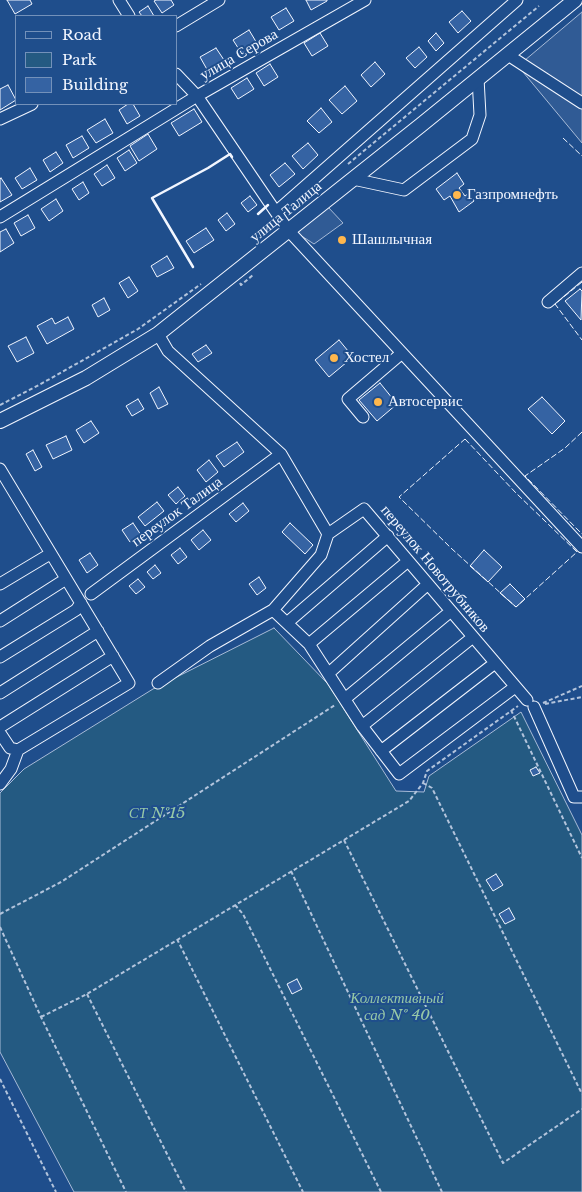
<!DOCTYPE html>
<html>
<head>
<meta charset="utf-8">
<style>
	body { margin:0 }
	#map { position:relative; width:582px; height:1192px; overflow:hidden; background:#1f4e8c; font-family:"Libre Baskerville",serif }
	canvas { display:block }
	.legend { position:absolute; left:15px; top:15px; width:162px; height:90px; box-sizing:border-box; background:#1f4e8c; border:1px solid #7391ba; margin:0; padding:6px 9px; list-style:none; font-size:15px; color:#f2f6ff }
	.legend li { display:flex; align-items:center; gap:10px; height:25px }
	.legend b { width:25px; border:1px solid #7391ba }
</style>
</head>
<body>
<div id="map">
<canvas width="582" height="1192"></canvas>
<ul class="legend">
<li><b style="height:6px;background:#1f4e8c"></b>Road</li>
<li><b style="height:14px;background:#245a82"></b>Park</li>
<li><b style="height:14px;background:#3563a3"></b>Building</li>
</ul>
</div>
<script>
const ctx = document.querySelector('canvas').getContext('2d');
ctx.lineJoin = 'round';
function paint(path, color) { ctx.fillStyle = color; ctx.fill(path, 'evenodd'); }
const shape = rows => new Path2D(rows.map(r => 'M' + r).join(''));
function stroke(path, color, width, dash) { ctx.strokeStyle = color; ctx.lineWidth = width; ctx.lineCap = dash ? 'butt' : 'round'; ctx.setLineDash(dash || []); ctx.stroke(path); }
function write(font, color, halo, rows, align = 'center') {
  ctx.font = font + ' "Libre Baskerville",serif'; ctx.lineWidth = 4; ctx.setLineDash([]); ctx.textBaseline = 'middle'; ctx.strokeStyle = halo; ctx.fillStyle = color; for (const [text, x, y, turn = 0] of rows) {
    ctx.save(); ctx.translate(x, y); ctx.rotate((+turn || 0) * Math.PI / 180); ctx.textAlign = isNaN(turn) ? turn : align; if (halo) ctx.strokeText(text, 0, 0); ctx.fillText(text, 0, 0); ctx.restore();
  }
}
const green = shape([
	[274,628,328,684,396,791,424,792,429,776,521,712,582,835,582,1192,74,1192,0,1052,0,793,24,769,153,689,274,628]
]);
const parking = shape([
	[582,12,582,143,518,66,582,12],
	[328,207,343,223,314,244,297,233,328,207]
]);
const building = shape([
	[7,0,30,0,32,4,15,14,7,0],
	[156,0,171,0,174,5,162,13,154,1,156,0],
	[306,0,327,0,327,1,311,10,306,0],
	[148,6,154,16,142,16,139,12,148,6],
	[286,8,294,21,279,30,271,17,286,8],
	[462,11,471,21,458,33,449,22,462,11],
	[249,30,258,45,242,54,233,40,249,30],
	[320,33,328,46,312,56,304,43,320,33],
	[436,33,444,43,436,51,428,41,436,33],
	[419,47,427,57,415,68,406,58,419,47],
	[216,48,226,63,209,73,200,57,216,48],
	[375,62,385,74,371,87,361,75,375,62],
	[270,64,278,77,264,86,256,73,270,64],
	[247,78,254,89,238,99,231,88,247,78],
	[8,85,16,100,0,110,0,89,8,85],
	[345,86,357,101,342,114,329,100,345,86],
	[128,104,133,104,140,116,127,124,119,110,128,104],
	[321,108,332,122,319,133,307,121,321,108],
	[194,109,202,122,179,136,171,123,194,109],
	[105,119,113,133,96,143,87,130,105,119],
	[148,134,157,149,139,161,130,146,148,134],
	[82,136,89,148,73,158,66,145,82,136],
	[308,143,318,155,303,169,292,156,308,143],
	[129,150,137,163,125,171,117,158,129,150],
	[56,152,63,163,50,172,43,160,56,152],
	[285,163,295,174,279,187,270,175,285,163],
	[107,165,115,178,102,186,94,174,107,165],
	[30,168,37,180,22,189,15,178,30,168],
	[457,173,464,184,459,188,465,196,469,193,474,201,459,212,450,196,444,200,436,189,457,173],
	[1,178,12,195,0,202,0,179,1,178],
	[83,182,89,193,79,200,72,189,83,182],
	[250,196,257,205,248,212,241,203,250,196],
	[56,199,63,211,49,221,41,209,56,199],
	[227,213,235,224,226,231,218,220,227,213],
	[28,215,35,228,21,236,14,223,28,215],
	[206,228,214,240,194,253,186,241,206,228],
	[6,229,14,243,0,252,0,232,6,229],
	[167,256,174,268,157,277,151,266,167,256],
	[129,277,138,291,128,298,119,283,129,277],
	[580,289,582,291,581,320,565,301,580,289],
	[104,298,110,310,98,317,92,305,104,298],
	[68,317,74,329,47,344,37,326,52,318,55,324,68,317],
	[26,337,34,353,17,362,8,346,26,337],
	[339,340,353,357,329,377,315,360,339,340],
	[206,345,212,353,198,362,192,354,206,345],
	[380,383,397,404,377,421,359,400,380,383],
	[159,387,168,404,158,409,150,393,159,387],
	[542,397,565,421,552,434,528,409,542,397],
	[138,399,144,409,132,416,126,406,138,399],
	[91,421,99,433,84,443,76,430,91,421],
	[66,436,72,450,53,459,46,445,66,436],
	[237,442,244,452,224,467,216,456,237,442],
	[33,450,42,467,35,471,26,454,33,450],
	[209,460,218,472,206,482,197,470,209,460],
	[178,487,185,496,176,504,168,495,178,487],
	[157,502,164,511,145,526,138,517,157,502],
	[243,503,249,511,236,522,229,514,243,503],
	[133,523,141,535,130,542,122,530,133,523],
	[290,523,313,545,305,554,282,532,290,523],
	[203,530,211,540,199,550,191,540,203,530],
	[180,548,187,557,178,564,171,555,180,548],
	[484,550,502,567,488,582,470,566,484,550],
	[90,553,98,565,87,573,79,560,90,553],
	[155,565,161,573,153,579,147,572,155,565],
	[259,577,266,588,257,595,249,584,259,577],
	[138,579,145,587,136,594,129,586,138,579],
	[510,584,525,599,516,607,500,593,510,584],
	[536,767,540,773,533,776,530,770,536,767],
	[496,874,503,885,493,891,486,880,496,874],
	[509,908,515,919,505,924,499,914,509,908],
	[297,979,302,989,292,994,287,984,297,979]
]);
const path = shape([
	[348,164,539,6],
	[240,283,241,285,253,275],
	[0,405,39,385,138,329,201,284],
	[543,703,582,686],
	[545,704,582,697],
	[511,710,582,858],
	[423,783,432,788,582,1094],
	[344,840,503,1163,582,1109],
	[291,871,442,1192],
	[235,905,243,914,381,1192],
	[0,914,61,882,335,705],
	[0,927,41,1017,126,1192],
	[177,939,303,1192],
	[87,994,186,1192],
	[41,1017,87,994,409,801,423,783,427,771,518,706],
	[0,1079,56,1192]
]);
const minor = shape([
	[119,0,129,16],
	[176,26,219,0],
	[508,55,582,103],
	[176,74,197,96,288,230,582,547],
	[0,119,32,104],
	[353,179,404,190,472,139,480,115,478,78],
	[276,212,517,0],
	[0,217,197,96,365,0],
	[548,302,582,273],
	[158,334,168,351,281,454,328,534,364,509,527,700],
	[363,417,348,399,402,353],
	[0,469,129,683,18,750,11,769,0,784],
	[0,584,50,554],
	[91,594,281,454],
	[273,610,309,644,362,726,399,774,515,687],
	[0,621,66,579],
	[288,622,388,536],
	[309,644,408,561],
	[0,657,76,610,81,603],
	[329,673,428,584],
	[158,683,210,646,273,610,321,555,328,534],
	[0,693,98,631],
	[346,698,451,611],
	[534,707,574,797,582,797],
	[362,726,473,637],
	[0,727,113,656],
	[0,733,10,748,18,750],
	[381,751,495,663]
]);
const major = shape([
	[0,421,86,378,158,334,421,125,575,0]
]);
const fence = shape([
	[563,138,582,156],
	[582,282,555,304,582,340],
	[582,432,565,448,525,476,582,534],
	[465,439,516,493,577,552,516,607,452,549,399,497,465,439]
]);
const wall = shape([
	[258,214,268,205],
	[193,267,152,198,208,168,230,154,232,157]
]);
const markers = [
	[457,195,5,"#ffb74d"],
	[342,240,5,"#ffb74d"],
	[334,358,5,"#ffb74d"],
	[378,402,5,"#ffb74d"]
];
const streetNames = [
	["улица Серова",239,55,-30],
	["улица Талица",286,212,-39],
	["переулок Талица",177,512,-36],
	["переулок Новотрубников",435,569,50]
];
const poiNames = [
	["Газпромнефть",467,195],
	["Шашлычная",352,240],
	["Хостел",344,358],
	["Автосервис",388,402]
];
const parkNames = [
	["СТ №15",157,814],
	["Коллективный",397,999],
	["сад № 40",397,1016]
];
paint(green, '#245a82');
stroke(green, '#a8bbd7', 1);
paint(parking, '#305b95');
stroke(parking, '#a8bbd7', 1);
paint(building, '#3563a3');
stroke(building, '#f2f6ff', 1);
stroke(minor, '#f2f6ff', 13);
stroke(major, '#f2f6ff', 16);
stroke(path, '#b3c4dc', 2, [4, 2.5]);
stroke(minor, '#1f4e8c', 11);
stroke(major, '#1f4e8c', 14);
stroke(fence, '#f2f6ff', 1, [6, 2.5]);
stroke(wall, '#f2f6ff', 2.5);
for (const [x, y, r, color] of markers) { const dot = new Path2D(); dot.arc(x, y, r, 0, 2 * Math.PI); ctx.fillStyle = color; ctx.fill(dot); stroke(dot, '#1f4e8c', 2); }
write('15px', '#f2f6ff', '#1f4e8c', streetNames);
write('15px', '#f2f6ff', '#1f4e8c', poiNames, 'left');
write('italic 15px', '#97c8a6', '#1f4e8c', parkNames);
</script>
</body>
</html>
